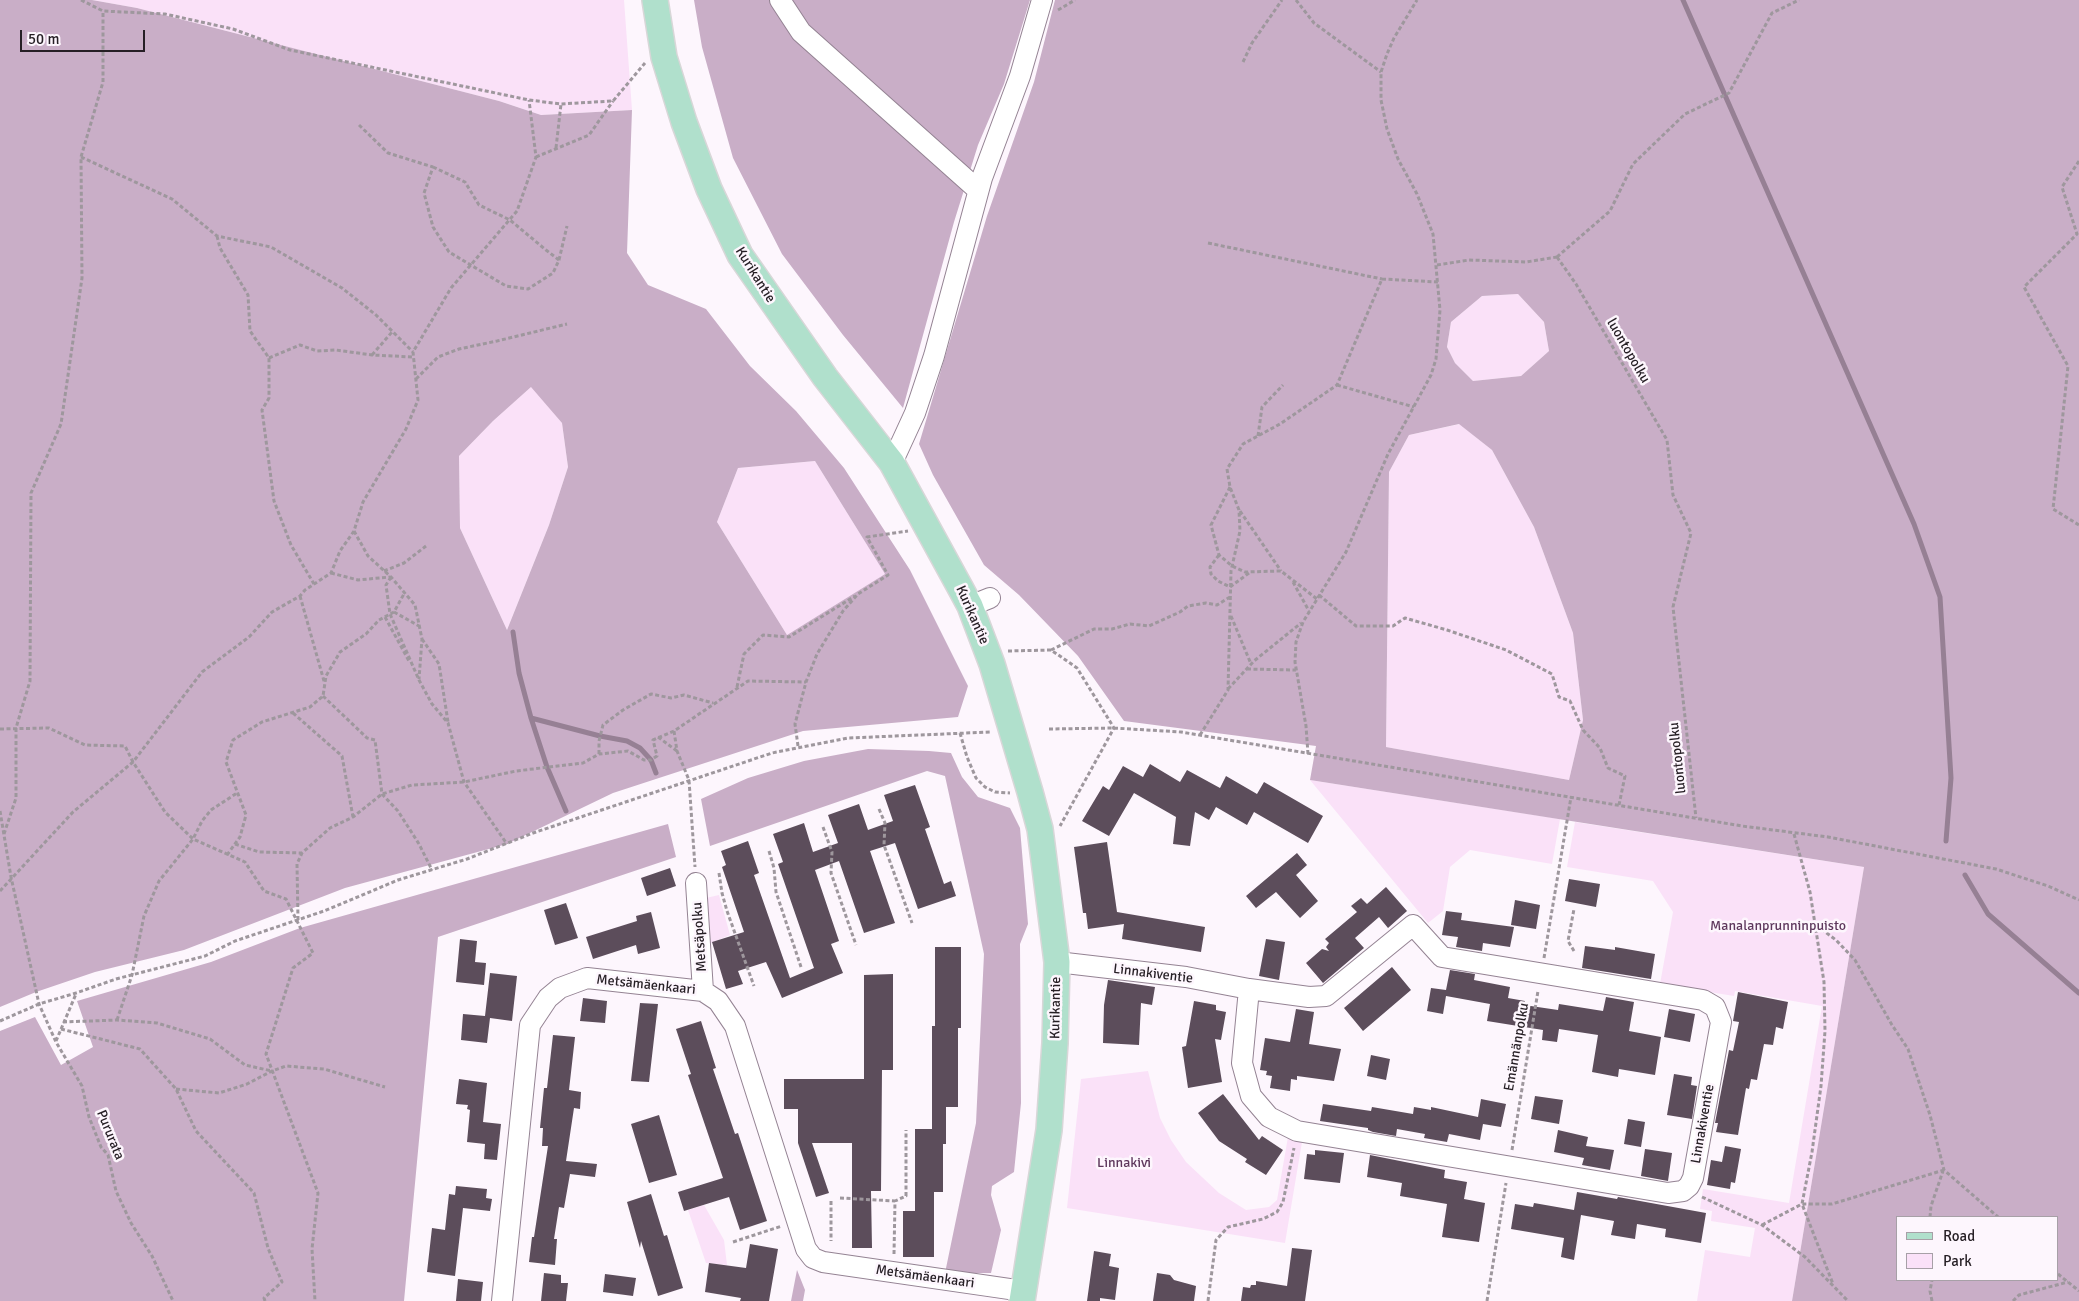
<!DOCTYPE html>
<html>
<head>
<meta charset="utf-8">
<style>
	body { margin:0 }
	#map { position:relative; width:2079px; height:1301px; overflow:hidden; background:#fdf6fd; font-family:Signika,sans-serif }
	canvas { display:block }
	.legend { position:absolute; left:1896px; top:1216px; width:162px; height:65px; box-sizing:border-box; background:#fdf6fd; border:1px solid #a7a0a7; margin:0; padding:6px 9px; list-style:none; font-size:15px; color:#261f25 }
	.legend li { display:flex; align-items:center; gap:10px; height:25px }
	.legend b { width:25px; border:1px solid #a7a0a7 }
	.scale { position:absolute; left:20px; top:30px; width:125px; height:22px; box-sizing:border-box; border:2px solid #261f25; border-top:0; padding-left:6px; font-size:15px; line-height:18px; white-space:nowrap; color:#261f25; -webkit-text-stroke:4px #fdf6fd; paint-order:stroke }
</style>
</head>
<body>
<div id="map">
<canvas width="2079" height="1301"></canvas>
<ul class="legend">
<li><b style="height:6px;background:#b0e0cc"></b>Road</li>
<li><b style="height:14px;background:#fae1f8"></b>Park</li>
</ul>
<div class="scale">50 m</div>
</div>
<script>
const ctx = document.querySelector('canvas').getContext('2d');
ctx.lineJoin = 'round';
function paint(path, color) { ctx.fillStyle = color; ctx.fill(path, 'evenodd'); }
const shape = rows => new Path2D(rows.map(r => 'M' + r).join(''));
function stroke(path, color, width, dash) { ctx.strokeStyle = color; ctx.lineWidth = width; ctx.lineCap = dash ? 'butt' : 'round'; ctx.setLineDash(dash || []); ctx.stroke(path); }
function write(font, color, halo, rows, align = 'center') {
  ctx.font = font + ' Signika,sans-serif'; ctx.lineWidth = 5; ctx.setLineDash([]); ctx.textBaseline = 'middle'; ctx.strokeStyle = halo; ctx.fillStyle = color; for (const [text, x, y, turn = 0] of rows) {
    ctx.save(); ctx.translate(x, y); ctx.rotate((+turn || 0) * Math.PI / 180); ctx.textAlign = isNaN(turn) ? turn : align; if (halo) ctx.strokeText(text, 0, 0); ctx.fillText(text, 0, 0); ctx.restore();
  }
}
const green = shape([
	[92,0,624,0,632,110,541,115,499,101,137,8],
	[1518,294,1544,322,1549,351,1521,376,1473,381,1455,363,1447,347,1451,322,1482,296],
	[532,386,562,423,568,467,549,525,507,630,460,528,459,456,493,421],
	[1460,424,1492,450,1534,527,1573,633,1583,720,1569,780,1386,747,1389,472,1409,435],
	[815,461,885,574,787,635,717,522,738,468],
	[1310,780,1560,819,1552,864,1470,850,1450,867,1443,911,1428,923],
	[1575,822,1864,867,1792,1301,1697,1301,1705,1250,1750,1257,1755,1228,1711,1221,1712,1211,1700,1209,1703,1189,1789,1203,1822,1006,1735,991,1734,996,1660,984,1673,912,1653,881,1567,867],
	[719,895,730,935,711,943,706,898],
	[1148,1071,1160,1118,1171,1140,1186,1162,1219,1193,1246,1210,1269,1207,1277,1200,1288,1137,1302,1142,1285,1243,1067,1208,1081,1079],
	[704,1205,724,1240,727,1265,706,1263,688,1210]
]);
const forest = shape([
	[0,0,92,0,137,8,499,101,541,115,632,110,627,253,648,285,706,309,750,366,796,411,844,468,910,570,968,686,958,717,803,731,613,793,507,844,345,888,184,950,95,972,36,992,0,1007],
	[531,387,562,423,568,467,549,525,507,630,460,528,459,456,493,421],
	[815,461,885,574,787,635,717,522,738,468],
	[694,0,1030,0,1004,84,978,145,954,222,903,408,843,335,782,254,733,158,702,47],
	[1055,0,2079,0,2079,1301,1792,1301,1864,867,1310,780,1316,746,1124,721,1078,656,1019,595,984,565,933,475,919,444,987,216,1034,82],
	[1518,294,1544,322,1549,351,1521,376,1473,381,1455,363,1447,347,1451,322,1482,296],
	[1459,424,1492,450,1534,527,1573,633,1583,720,1569,780,1386,747,1389,472,1409,435],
	[1898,1217,2058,1217,2058,1280,1898,1280],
	[868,749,929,751,951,753,962,777,978,797,1010,808,1020,828,1028,924,1020,944,1021,1103,1014,1172,992,1186,991,1195,1001,1230,991,1273,945,1273,976,1123,984,954,945,776,927,771,710,846,701,799,748,778,804,761],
	[668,824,676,857,438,937,404,1301,0,1301,0,1031,35,1017,61,1065,93,1047,77,1001,211,962,300,928],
	[797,1270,805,1290,803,1301,791,1301]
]);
const stream = shape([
	[1683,0,1914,524,1940,597,1951,778,1946,841],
	[513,632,519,673,531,718,547,767,566,811],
	[531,718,600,736,627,741,640,748,651,760,656,773],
	[1965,875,1988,914,2079,993]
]);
const building = shape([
	[1150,764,1180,782,1187,770,1220,788,1226,776,1257,794,1264,782,1323,816,1308,843,1254,812,1247,825,1216,807,1209,820,1195,812,1190,846,1173,844,1176,817,1134,793,1109,836,1082,821,1103,786,1109,790,1123,766,1143,777],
	[915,785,930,827,925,829,944,884,951,881,956,896,918,909,895,843,870,851,895,923,864,933,839,861,815,870,839,941,831,944,843,973,782,998,766,962,738,971,743,984,726,989,712,942,744,932,722,867,726,865,721,851,748,841,759,873,754,875,790,978,814,968,778,864,783,862,773,834,804,823,813,852,838,843,828,815,859,804,868,830,893,821,884,795],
	[1107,842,1117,912,1205,927,1201,952,1122,939,1124,924,1088,929,1086,913,1083,913,1074,847],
	[1297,853,1307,865,1296,875,1318,901,1300,918,1276,892,1256,908,1246,896],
	[670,868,676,886,647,896,641,878],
	[1569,879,1600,884,1596,907,1565,901],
	[1386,887,1407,911,1388,928,1379,917,1355,938,1364,948,1323,983,1306,963,1322,949,1329,951,1326,947,1329,943,1325,939,1357,912,1351,906,1361,898,1367,904],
	[1515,900,1540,905,1536,929,1511,925],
	[566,903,578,938,555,945,544,910],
	[1446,911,1462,913,1461,920,1514,927,1510,947,1483,943,1482,951,1456,947,1458,937,1442,935],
	[651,912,660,948,638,954,636,945,593,959,586,937,637,921,636,916],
	[460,939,477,941,475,962,486,963,484,985,456,982],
	[1266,939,1285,942,1279,980,1259,976],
	[1585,946,1615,950,1615,947,1655,954,1651,979,1582,968],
	[935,947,961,947,961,1028,958,1028,958,1107,946,1107,946,1144,943,1144,943,1192,934,1192,934,1257,903,1257,903,1211,915,1211,915,1129,932,1129,932,1026,935,1026],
	[1392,967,1411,990,1363,1031,1344,1008],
	[1450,970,1475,974,1474,980,1510,987,1508,998,1525,1001,1524,1005,1558,1010,1559,1004,1603,1011,1606,997,1634,1002,1629,1031,1661,1037,1655,1075,1619,1069,1618,1077,1592,1072,1598,1035,1559,1029,1557,1042,1542,1040,1543,1030,1487,1021,1490,1004,1446,996,1443,1014,1427,1011,1431,988,1446,990],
	[490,973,517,976,512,1021,490,1018,487,1043,461,1040,463,1014,485,1016],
	[893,974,893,1070,882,1070,881,1191,871,1191,872,1248,852,1248,852,1143,812,1143,829,1193,816,1197,798,1143,798,1109,784,1109,784,1079,864,1079,864,975],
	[1108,980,1155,987,1152,1005,1141,1003,1139,1045,1103,1043,1104,1005],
	[1738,992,1788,1002,1783,1029,1776,1027,1773,1045,1764,1044,1757,1080,1751,1079,1749,1089,1746,1088,1738,1135,1716,1132,1718,1123,1715,1123,1729,1050,1733,1051,1739,1022,1733,1021],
	[583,998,607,1001,605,1023,580,1021],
	[1194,1001,1216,1005,1216,1010,1226,1012,1221,1040,1215,1039,1222,1082,1188,1088,1182,1047,1186,1046],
	[640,1003,658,1004,649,1082,631,1081],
	[1296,1009,1314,1012,1309,1044,1341,1049,1334,1081,1297,1076,1297,1080,1291,1079,1290,1091,1270,1088,1272,1076,1266,1075,1267,1071,1260,1070,1265,1038,1290,1042],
	[1669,1009,1695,1014,1690,1042,1664,1037],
	[701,1021,716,1068,713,1069,735,1134,738,1133,767,1221,740,1230,729,1197,684,1211,678,1192,723,1178,688,1075,691,1074,676,1029],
	[553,1035,575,1037,569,1090,581,1092,580,1109,574,1108,566,1161,597,1164,595,1177,570,1174,564,1208,559,1207,554,1239,557,1239,555,1265,529,1262,532,1237,534,1237,548,1146,542,1146,543,1128,540,1128,544,1088,547,1088],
	[1371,1055,1390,1059,1386,1080,1367,1076],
	[1674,1074,1692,1077,1691,1085,1697,1086,1692,1119,1667,1115],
	[459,1079,487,1083,483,1122,501,1124,497,1160,484,1159,485,1144,467,1142,470,1110,467,1109,468,1105,456,1104],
	[1223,1094,1259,1140,1262,1136,1283,1150,1266,1175,1245,1162,1247,1159,1219,1141,1198,1113],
	[1535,1096,1563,1100,1559,1124,1531,1119],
	[1481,1099,1506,1104,1501,1127,1483,1124,1480,1140,1449,1134,1447,1142,1424,1138,1425,1134,1397,1129,1396,1136,1373,1132,1368,1130,1368,1128,1320,1121,1323,1104,1371,1111,1372,1107,1413,1114,1414,1107,1431,1110,1431,1107,1478,1117],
	[659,1115,677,1175,649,1183,631,1124],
	[1628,1119,1645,1122,1641,1147,1624,1144],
	[1558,1130,1588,1137,1586,1146,1614,1150,1610,1170,1582,1165,1584,1158,1554,1152],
	[1725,1146,1741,1149,1735,1183,1731,1182,1730,1189,1707,1185,1711,1160,1722,1162],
	[1645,1149,1672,1153,1668,1181,1641,1176],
	[1315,1150,1344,1153,1340,1183,1304,1179,1307,1154,1315,1155],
	[1370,1155,1445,1170,1444,1178,1467,1182,1464,1199,1485,1203,1479,1242,1442,1237,1447,1204,1400,1196,1402,1183,1367,1177],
	[456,1186,487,1189,486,1198,492,1199,490,1211,463,1208,455,1276,427,1272,432,1228,445,1230,449,1194,455,1195],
	[1577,1192,1617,1199,1618,1197,1706,1213,1701,1243,1665,1237,1666,1229,1637,1224,1635,1239,1611,1235,1614,1221,1581,1215,1574,1260,1561,1257,1564,1238,1511,1229,1515,1204,1533,1207,1534,1203,1574,1210],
	[651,1194,664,1236,667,1235,683,1288,658,1296,641,1241,640,1248,627,1202],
	[750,1244,778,1249,769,1301,740,1301,741,1298,705,1292,709,1263,746,1268],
	[1292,1248,1312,1250,1305,1301,1241,1301,1243,1287,1250,1288,1251,1285,1256,1285,1256,1281,1287,1286],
	[1094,1251,1111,1254,1109,1266,1119,1268,1115,1300,1100,1298,1100,1301,1087,1301],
	[544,1273,561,1275,561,1283,568,1283,566,1301,541,1301],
	[1157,1273,1170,1275,1174,1280,1196,1286,1194,1301,1153,1301],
	[605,1274,636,1278,633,1296,603,1292],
	[458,1279,483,1282,481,1301,456,1301]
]);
const path = shape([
	[81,0,103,11,165,14,233,29,290,50,529,100,561,104,613,101,645,63],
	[1296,0,1314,23,1381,72],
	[1058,10,1075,0],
	[1243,62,1252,43,1282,0],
	[359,125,388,153,433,167],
	[556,148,561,104],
	[81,157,172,199,217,236,271,247,342,288,376,315,413,352],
	[536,157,589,135,613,101],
	[2079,161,2062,187,2077,234,2024,287,2068,366,2053,509,2079,525],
	[433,167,465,182,479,205,510,220,546,250,559,260,553,273,528,289,506,286,449,252,433,227,424,193,433,167],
	[217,236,220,248,248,295,250,331,269,358,269,398,262,410,274,501,291,545,314,584],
	[1208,243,1382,279],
	[1557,257,1576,284,1667,440,1673,495,1691,533,1673,607,1696,818],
	[1557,257,1610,211,1633,164,1685,114,1729,93,1772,13,1799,0],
	[559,260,567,226],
	[1437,265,1469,260,1526,262,1557,257],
	[372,355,392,332],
	[269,358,300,345,317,351,336,350,372,355,413,357],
	[416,379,438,357,459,349,497,341,567,324],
	[1337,385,1414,407],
	[1258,436,1262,407,1283,385],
	[1230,487,1211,525,1219,555,1232,566,1245,572,1281,571,1317,599],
	[1240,511,1281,571],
	[354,531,368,556,391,577,415,605,422,639,419,679],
	[1219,555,1210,567,1211,574,1218,581,1230,587,1249,573],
	[384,571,404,563,426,546],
	[331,573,358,580,390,577],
	[391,577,386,585,390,614,419,680,432,704,448,723,464,782,507,844],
	[1293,582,1309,611],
	[1319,595,1356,626,1393,626,1405,618,1447,630,1506,650,1552,674,1559,697,1570,701,1583,730,1600,748,1608,768,1625,776,1619,805],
	[300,596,324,681],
	[394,612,419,626],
	[1231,616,1251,664],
	[385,617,409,661],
	[422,639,439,664,448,722],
	[1051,650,1094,629,1112,629,1130,624,1149,626,1180,612,1188,606,1206,603,1217,605,1230,597],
	[1008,651,1051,650,1070,663,1077,668,1114,728,1060,826],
	[1247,669,1296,670],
	[737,687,744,654,763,635,789,637,855,596],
	[1228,689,1254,661,1301,623],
	[323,696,367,738,375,740,382,794,398,811,419,844,432,870],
	[293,713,342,756,353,817],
	[0,729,49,728,85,745,125,746,133,762,165,812,193,839,245,862,264,891,286,899,313,953,293,968,266,1054,318,1193,312,1249,315,1301],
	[1049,729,1114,728,1181,732,1742,826,1828,837,1996,869,2048,886,2079,900],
	[674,731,677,751,689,780,695,867],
	[960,733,967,757,976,778,985,787,995,792,1010,793],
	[1200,735,1228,690,1231,571,1240,531,1239,510,1230,487,1227,469,1243,444,1280,424,1337,385,1382,279,1438,282],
	[658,737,677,751],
	[798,746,795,724,806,682,817,654,843,611,858,594,888,575,867,537,908,531],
	[599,754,599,741,603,725,623,710,651,694,671,698,684,695,713,703],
	[1308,754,1306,726,1295,662,1296,642,1303,622,1346,552,1388,454,1431,375,1436,359,1440,310,1433,234,1417,194,1398,159,1387,129,1381,100,1381,72,1387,54,1394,38,1417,0],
	[879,809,885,823,884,845,912,923],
	[0,811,11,877,39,1004,56,1042,82,1086,89,1117,101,1147,108,1155,116,1191,131,1223,152,1256,173,1301],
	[823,827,832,852,831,873,856,945],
	[4,834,16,798,16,728,30,681,31,493,61,424,82,278,81,157,103,82,103,11],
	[1794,834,1810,892,1824,982,1825,1031,1821,1086,1812,1152,1802,1204,1833,1284],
	[235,844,259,852,302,853],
	[769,851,774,868,776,892,801,967],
	[227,855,240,837,246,815,226,762,233,740,262,722,310,707,323,696,326,676,340,652,366,634,379,620,394,612,405,592],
	[719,873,722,893,727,911,754,986],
	[0,891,73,812,133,762,202,672,249,637,272,612,300,596,305,590,331,573,340,551,354,531,363,502,406,429,418,400,413,352,451,288,517,211,536,157,529,100],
	[298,920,297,864,302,853,330,828,353,817,382,794,412,785,464,782,516,771,583,763,599,754,628,751,644,760,651,760,657,756,653,740,674,731,748,681,806,682],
	[1816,925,1836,940,1855,960,1892,1025,1908,1049,1930,1115,1944,1170,1998,1217],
	[1574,951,1568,941,1574,909],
	[1544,958,1571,797],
	[117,1020,132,975,144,916,159,881,193,839,202,821,211,810,237,793],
	[0,1021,39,1004,76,993,116,979,205,956,235,941,324,911,398,880,467,859,533,833,772,753,848,738,991,732],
	[63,1022,117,1020,157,1023,210,1039,245,1065,272,1071],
	[61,1029,140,1049,176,1089,196,1131,254,1193,268,1248,282,1282,264,1298,265,1301],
	[56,1041,76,994],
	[176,1089,219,1093,247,1084,272,1071,286,1066,324,1069,385,1087],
	[1512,1150,1538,991],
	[1702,1197,1762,1225,1805,1257,1848,1301],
	[840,1198,895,1201],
	[831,1201,831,1241],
	[1930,1217,1931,1206,1943,1171],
	[1762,1225,1802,1204,1832,1204,1944,1170],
	[733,1242,782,1226],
	[894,1254,895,1201,906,1196,906,1130],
	[2058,1274,2079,1291],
	[1208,1301,1216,1240,1228,1227,1263,1219,1277,1212,1283,1202,1294,1148],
	[1487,1301,1506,1183],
	[1932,1301,1930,1291,1932,1280],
	[2013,1301,2019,1295,2068,1282]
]);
const minor = shape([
	[780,0,801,32,978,190],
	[892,463,915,413,934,356,982,178,1020,76,1042,0],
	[970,606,990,598],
	[696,883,703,991],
	[1057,962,1186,977,1249,989,1309,997,1326,996,1413,925,1442,957,1703,1000,1715,1007,1721,1022,1693,1178,1689,1186,1683,1191,1668,1193,1297,1131,1269,1117,1251,1096,1242,1063,1249,989],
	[502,1301,530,1025,548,998,560,988,587,978,703,991,718,1001,735,1026,806,1249,813,1258,823,1262,1023,1291]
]);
const major = shape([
	[655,0,664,57,684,122,709,189,740,255,825,377,892,463,962,591,970,606,992,664,1030,792,1040,829,1057,962,1055,1043,1049,1130,1022,1301]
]);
const streetNames = [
	["Kurikantie",755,275,58],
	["luontopolku",1628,351,60],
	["Kurikantie",972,615,66],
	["luontopolku",1678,758,-96],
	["Metsäpolku",700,937,-94],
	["Linnakiventie",1153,974,7],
	["Metsämäenkaari",646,985,6],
	["Kurikantie",1056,1008,-89],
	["Emännänpolku",1517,1047,-80],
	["Linnakiventie",1703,1124,-80],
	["Pururata",110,1135,68],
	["Metsämäenkaari",925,1277,8]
];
const parkNames = [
	["Manalanprunninpuisto",1778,926],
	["Linnakivi",1124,1163]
];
paint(green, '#fae1f8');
paint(forest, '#c9aec7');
stroke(stream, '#968094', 5);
paint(building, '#5c4d5b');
stroke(minor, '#948393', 22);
stroke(major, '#d8d7d8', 28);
stroke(path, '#9e979d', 3, [4, 2.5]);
stroke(minor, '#fff', 20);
stroke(major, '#b0e0cc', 25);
write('14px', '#261f25', '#fdf6fd', streetNames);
write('14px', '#5e385d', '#fdf6fd', parkNames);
</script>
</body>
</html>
